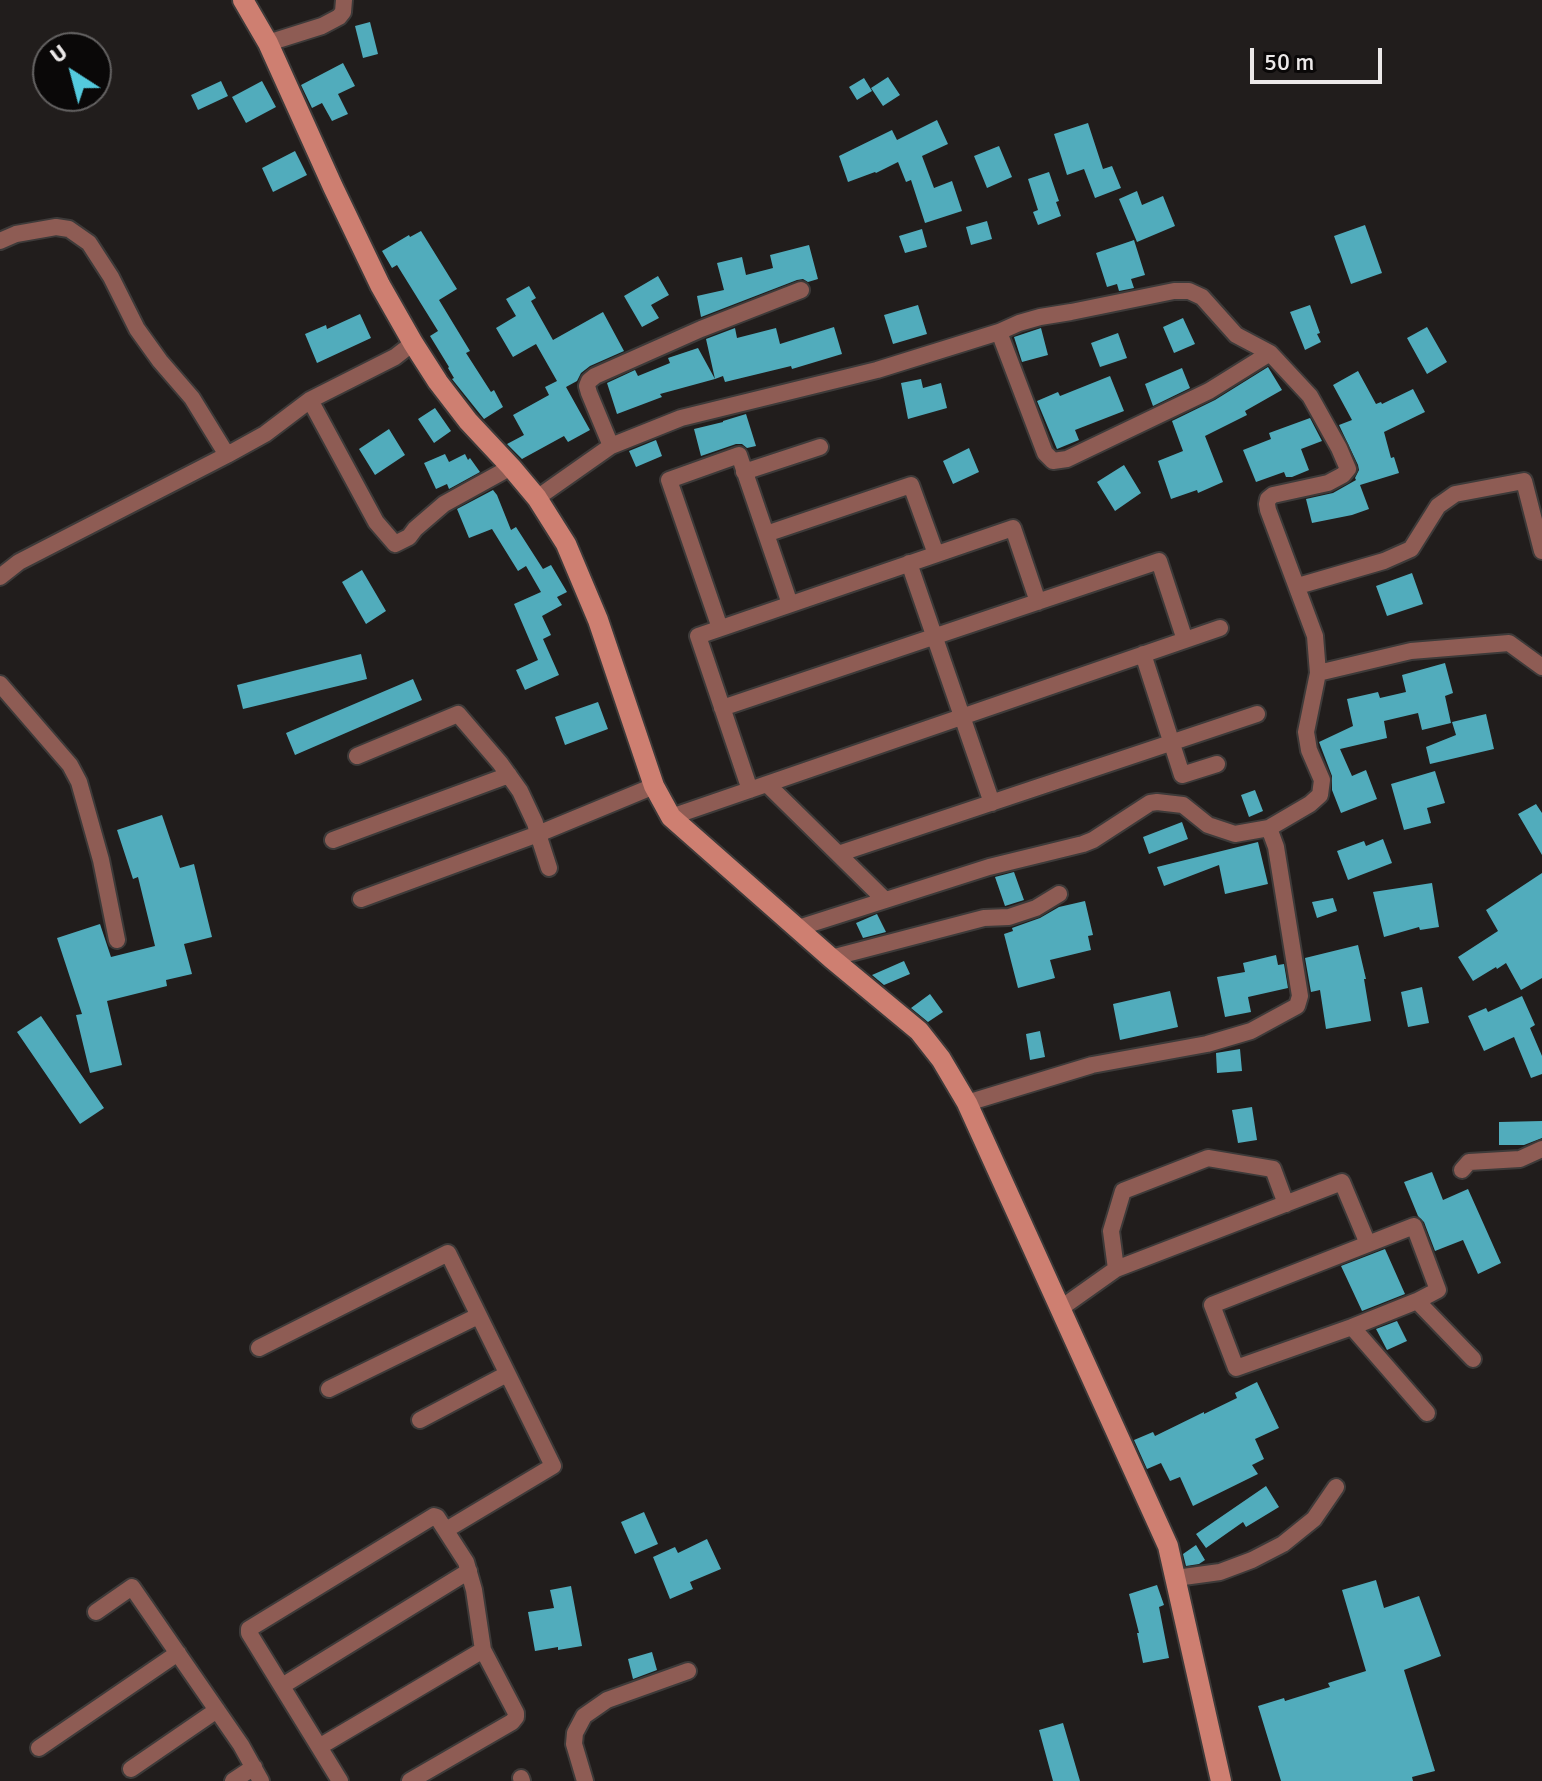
<!DOCTYPE html>
<html>
<head>
<meta charset="utf-8">
<style>
	body { margin:0 }
	#map { position:relative; width:1542px; height:1781px; overflow:hidden; background:#211d1c; font-family:Signika,sans-serif }
	canvas { display:block }
	.north { position:absolute; left:32px; top:32px; width:80px; height:80px; box-sizing:border-box; background:#0a0808; border:2px solid #646262; border-radius:50%; rotate:324deg; font-size:22px; font-weight:700; line-height:32px; text-align:center; color:#ece9e9 }
	.north::after { content:''; display:block; margin:auto; width:28px; height:36px; background:#54cade; clip-path:polygon(50% 0,100% 100%,50% 72%,0 100%) }
	.scale { position:absolute; left:1250px; top:48px; width:132px; height:36px; box-sizing:border-box; border:4px solid #ece9e9; border-top:0; padding-left:10px; font-size:24px; line-height:28px; white-space:nowrap; color:#ece9e9; -webkit-text-stroke:6px #0a0808; paint-order:stroke }
</style>
</head>
<body>
<div id="map">
<canvas width="1542" height="1781"></canvas>
<div class="north">U</div>
<div class="scale">50 m</div>
</div>
<script>
const ctx = document.querySelector('canvas').getContext('2d');
ctx.lineJoin = 'round';
function paint(path, color) { ctx.fillStyle = color; ctx.fill(path, 'evenodd'); }
const shape = rows => new Path2D(rows.map(r => 'M' + r).join(''));
function stroke(path, color, width, dash) { ctx.strokeStyle = color; ctx.lineWidth = width; ctx.lineCap = dash ? 'butt' : 'round'; ctx.setLineDash(dash || []); ctx.stroke(path); }
const building = shape([
	[370,22,378,54,363,58,355,26],
	[343,63,355,86,338,94,348,114,332,121,322,103,312,108,301,85],
	[888,77,900,95,883,106,871,88],
	[864,78,872,91,857,100,849,87],
	[221,81,228,96,198,110,191,95],
	[262,81,276,107,246,123,232,97],
	[937,120,948,144,922,156,934,188,952,181,962,211,925,223,911,180,906,182,898,162,876,173,875,172,848,182,839,156,892,130,897,140],
	[1088,123,1103,169,1112,166,1121,188,1095,198,1084,169,1067,175,1054,134],
	[999,146,1012,177,987,188,974,156],
	[295,151,307,175,273,192,262,168],
	[1049,172,1059,201,1056,202,1061,216,1038,225,1033,212,1038,210,1028,179],
	[1137,191,1142,205,1163,196,1175,226,1137,242,1119,199],
	[987,221,992,239,971,245,966,227],
	[1365,225,1382,273,1351,284,1334,236],
	[922,229,927,247,905,253,899,236],
	[421,231,457,289,439,300,470,351,466,353,491,392,494,390,503,407,484,419,452,379,454,378,448,368,449,367,430,336,438,331,397,265,392,268,382,251,409,235,410,237],
	[1134,240,1145,275,1131,279,1134,288,1119,291,1117,284,1107,287,1096,253],
	[809,245,818,279,808,282,803,279,797,280,701,317,697,296,724,290,717,263,742,257,746,275,773,268,770,255],
	[658,276,669,295,651,305,659,318,642,327,624,296],
	[529,286,536,298,531,301,553,340,603,312,624,351,590,366,581,373,577,381,566,387,590,430,568,442,564,436,522,459,507,444,524,435,513,415,549,395,545,387,557,381,536,344,513,357,496,328,516,316,506,299],
	[918,305,927,334,893,344,884,315],
	[1310,305,1320,333,1317,334,1321,342,1305,350,1290,312],
	[360,314,371,338,317,363,305,334,326,325,327,329],
	[1183,318,1195,344,1174,353,1163,327],
	[834,327,842,354,792,369,791,366,725,382,723,376,715,379,706,339,735,328,737,338,776,328,780,344],
	[1427,327,1447,362,1427,374,1407,338],
	[1041,328,1048,355,1022,362,1014,337],
	[1118,333,1127,358,1100,367,1091,343],
	[698,348,715,379,660,394,662,397,617,414,607,383,635,370,638,376,670,363,668,358],
	[1268,367,1282,390,1245,411,1247,415,1205,436,1223,482,1198,493,1197,490,1171,499,1158,461,1183,451,1172,421,1215,400],
	[1182,368,1190,388,1153,406,1145,384],
	[1358,371,1376,404,1381,402,1382,404,1413,389,1425,412,1384,432,1391,458,1394,457,1399,473,1360,485,1369,509,1352,515,1312,523,1306,499,1333,493,1356,480,1355,478,1359,470,1358,465,1339,425,1352,420,1333,385],
	[1110,376,1124,411,1075,430,1079,440,1057,449,1037,401,1058,392,1060,396],
	[921,379,923,388,941,383,947,408,908,419,901,383],
	[435,408,451,431,434,443,418,419],
	[746,414,756,446,747,448,742,444,736,444,701,456,694,429,723,422,723,421],
	[1310,418,1322,441,1301,449,1309,470,1292,477,1286,477,1284,472,1256,482,1243,450,1271,439,1269,433],
	[389,429,405,455,375,475,359,449],
	[656,440,662,456,636,467,629,451],
	[969,448,979,472,953,484,943,461],
	[445,454,449,462,465,454,468,460,470,458,480,472,449,489,447,484,436,489,424,463],
	[1124,465,1141,493,1115,511,1097,482],
	[493,490,497,495,511,530,516,527,543,569,551,565,567,592,557,597,562,605,542,616,551,635,543,639,559,675,525,690,516,670,538,660,514,604,541,592,526,566,518,571,492,529,469,538,457,509],
	[362,570,386,611,366,624,342,582],
	[1412,573,1423,604,1387,616,1376,586],
	[361,654,367,679,243,709,237,685],
	[1445,663,1453,693,1445,696,1451,723,1422,730,1418,713,1384,721,1387,738,1340,749,1352,776,1366,770,1377,799,1341,813,1332,790,1332,776,1319,742,1353,726,1347,699,1378,692,1380,698,1406,692,1402,675],
	[413,679,422,700,295,755,286,733],
	[598,702,608,729,565,745,555,717],
	[1486,714,1494,749,1430,764,1426,747,1456,735,1452,722],
	[1435,771,1445,803,1427,808,1431,823,1404,830,1391,784],
	[1255,790,1263,811,1249,817,1241,795],
	[1536,804,1542,813,1542,855,1518,814],
	[162,815,180,868,194,864,212,937,184,944,192,974,166,980,167,986,107,1001,122,1065,90,1073,76,1015,82,1014,57,938,100,924,111,957,155,946,138,877,133,879,117,830],
	[1182,822,1188,839,1149,854,1143,837],
	[1383,839,1392,863,1348,880,1337,851,1364,841,1366,846],
	[1258,842,1268,884,1225,894,1219,865,1164,886,1157,867],
	[1014,872,1024,900,1005,906,995,877],
	[1542,873,1542,978,1521,990,1506,963,1497,969,1496,967,1473,981,1458,957,1498,931,1486,910],
	[1432,883,1439,927,1420,930,1419,927,1384,937,1373,892],
	[1333,898,1337,911,1317,918,1312,902],
	[1085,901,1093,935,1088,936,1091,950,1050,960,1055,978,1018,988,1004,934,1013,931,1012,928,1040,918,1059,907],
	[877,914,886,932,863,938,856,923],
	[1358,945,1366,979,1364,979,1371,1021,1326,1029,1320,990,1311,992,1305,958],
	[1276,955,1278,965,1284,964,1288,988,1248,997,1251,1012,1225,1017,1217,977,1245,972,1243,963],
	[904,961,910,974,884,985,872,975],
	[1422,987,1429,1023,1408,1027,1401,992],
	[1170,991,1178,1027,1120,1040,1113,1004],
	[930,994,943,1012,928,1022,911,1008],
	[1522,996,1535,1025,1530,1028,1542,1056,1542,1074,1531,1078,1514,1037,1484,1051,1468,1016,1486,1008,1488,1012],
	[41,1016,104,1108,80,1124,17,1032],
	[1040,1031,1045,1057,1030,1060,1026,1034],
	[1240,1049,1242,1071,1217,1073,1216,1053],
	[1252,1107,1257,1140,1238,1143,1232,1110],
	[1542,1121,1542,1138,1524,1145,1499,1145,1499,1122],
	[1432,1172,1443,1200,1468,1189,1501,1263,1478,1274,1463,1240,1435,1251,1424,1222,1418,1216,1404,1182],
	[1385,1249,1405,1294,1362,1311,1341,1266],
	[1397,1321,1407,1341,1387,1350,1376,1329],
	[1257,1382,1279,1428,1255,1439,1264,1459,1252,1465,1258,1474,1193,1506,1180,1477,1170,1481,1161,1463,1147,1469,1134,1440,1153,1432,1155,1436,1204,1412,1204,1414,1237,1398,1235,1393],
	[1266,1486,1279,1507,1246,1527,1243,1522,1206,1548,1196,1534],
	[644,1512,658,1544,635,1554,621,1522],
	[707,1539,721,1569,690,1582,693,1589,670,1599,653,1557,675,1547,678,1553],
	[1196,1545,1205,1560,1199,1564,1186,1566,1183,1554],
	[1376,1580,1384,1608,1419,1596,1441,1656,1404,1670,1435,1771,1412,1777,1413,1781,1281,1781,1258,1706,1284,1698,1285,1701,1330,1687,1328,1683,1366,1671,1342,1590],
	[1157,1585,1164,1605,1159,1607,1169,1658,1143,1663,1137,1633,1139,1633,1129,1594],
	[571,1586,582,1646,558,1650,558,1647,535,1651,528,1612,554,1608,550,1590],
	[652,1652,657,1670,633,1679,628,1659],
	[1063,1723,1080,1781,1053,1781,1039,1730]
]);
const street = shape([
	[268,43,322,26,339,17,343,12,344,0],
	[0,241,16,234,56,227,69,229,89,243,111,277,137,329,160,361,192,398,227,455],
	[999,332,1045,453,1053,461,1067,459,1209,391,1270,353],
	[310,400,376,522,395,544,409,537,415,529,444,504,511,467],
	[611,446,681,418,877,370,999,332,1019,323,1040,317,1071,312,1174,291,1189,291,1202,297,1236,335,1270,353,1310,396,1339,448,1348,469,1343,475,1328,483,1273,495,1268,499,1267,504,1268,510,1315,636,1318,673,1306,732,1309,750,1322,780,1320,795,1310,804,1269,828,1235,834,1208,825,1183,805,1157,802,1150,803,1093,840,1083,844,989,867,798,928],
	[744,472,820,447],
	[537,498,611,446,589,393,587,386,589,381,595,376,701,329,801,290],
	[766,534,911,485,936,554],
	[909,563,992,803],
	[0,577,19,562,227,455,265,434,310,400,395,357,413,343],
	[1298,586,1384,561,1411,549,1438,506,1455,494,1524,481,1542,551],
	[720,628,669,480,739,455,790,604],
	[1143,654,1182,775,1217,764],
	[1318,673,1411,651,1509,643,1542,667],
	[0,684,70,765,79,782,101,860,117,940],
	[722,708,1159,561,1185,640],
	[357,756,458,714,500,763,520,791,535,823,538,834,654,786],
	[767,784,885,900],
	[750,790,698,636,1013,528,1038,602],
	[671,817,1220,628],
	[333,840,509,775],
	[838,854,1257,714],
	[361,899,538,834,549,868],
	[831,958,984,918,1009,917,1036,908,1059,894],
	[967,1103,1092,1065,1207,1044,1251,1031,1297,1006,1300,996,1276,847,1269,828],
	[1462,1170,1469,1162,1520,1159,1542,1149],
	[1414,1226,1438,1290,1417,1301,1352,1327,1236,1368,1212,1305,1414,1226],
	[1116,1269,1111,1231,1123,1191,1208,1158,1273,1169,1286,1204],
	[1417,1301,1473,1359],
	[1061,1308,1116,1269,1342,1182,1368,1244],
	[1352,1327,1427,1413],
	[259,1348,448,1253,553,1466,446,1530],
	[329,1389,478,1316],
	[420,1420,507,1374],
	[1176,1578,1220,1572,1252,1560,1283,1544,1314,1519,1336,1487],
	[96,1612,132,1587,241,1745,261,1781],
	[282,1686,469,1571],
	[319,1747,483,1650],
	[39,1748,178,1653],
	[131,1769,217,1710],
	[521,1778,522,1781],
	[233,1781,254,1767],
	[340,1781,249,1633,249,1629,434,1516,437,1517,466,1562,474,1590,483,1650,516,1713,516,1717,512,1722,410,1781],
	[585,1781,574,1744,575,1733,584,1716,607,1700,688,1671]
]);
const secondary = shape([
	[243,0,268,43,333,187,380,285,413,343,438,382,468,421,511,467,537,498,566,544,598,620,654,786,671,817,831,958,919,1031,941,1059,967,1103,1168,1546,1221,1781]
]);
paint(building, '#51acbc');
stroke(street, '#3d3a39', 20);
stroke(secondary, '#3d3a39', 24);
stroke(street, '#8e5c54', 16);
stroke(secondary, '#ce7f71', 20);
</script>
</body>
</html>
